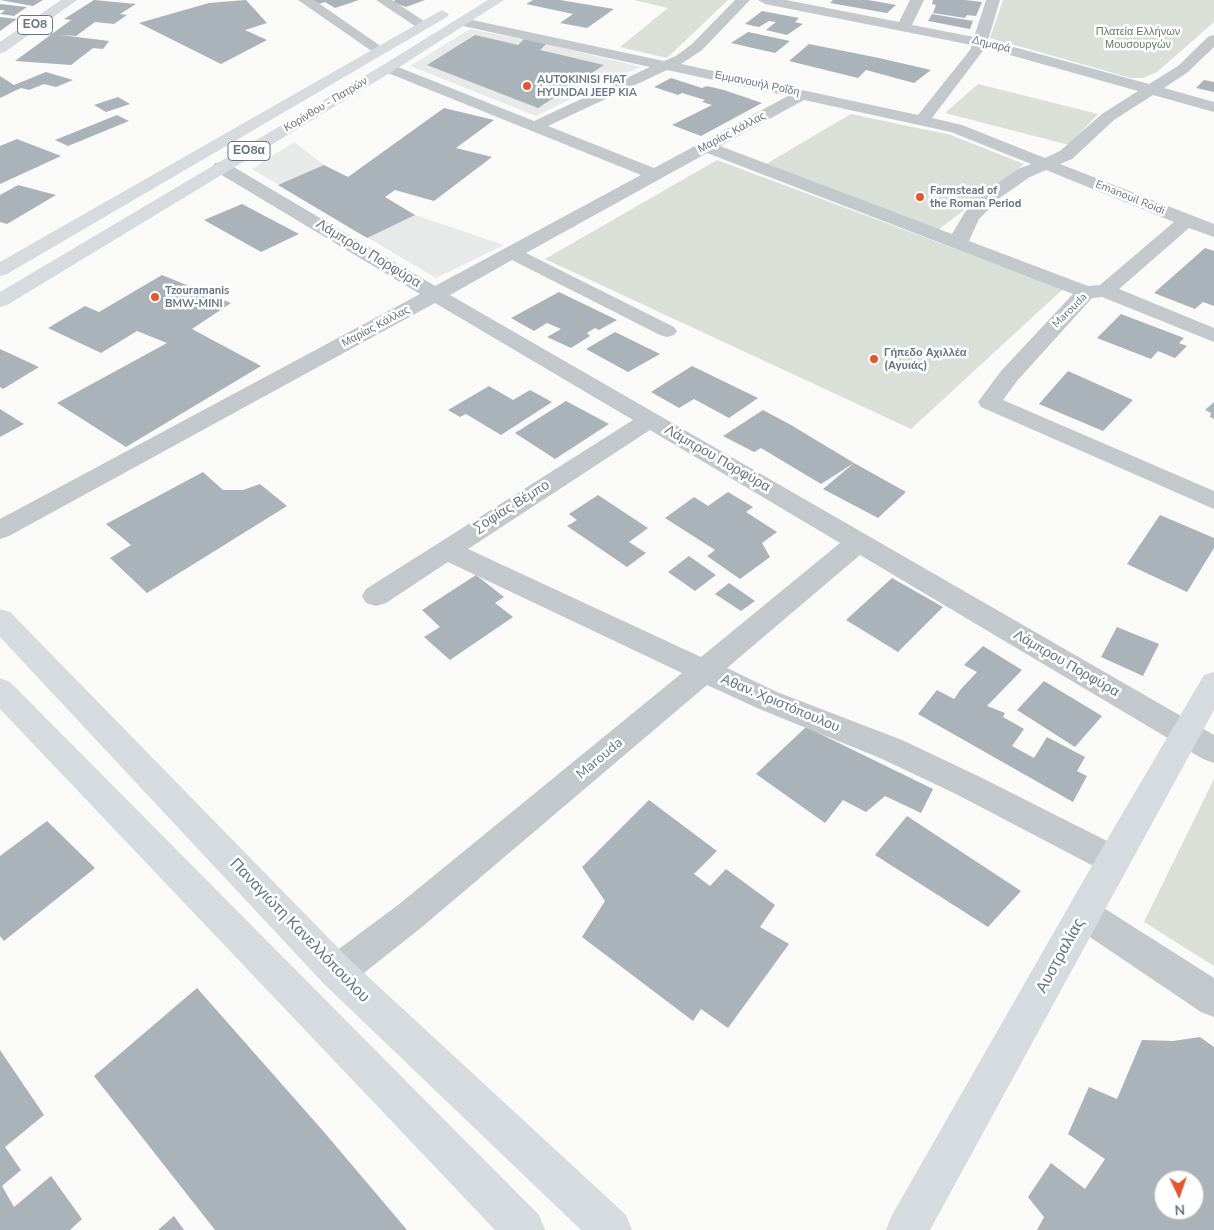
<!DOCTYPE html>
<html>
<head>
<meta charset="utf-8">
<style>
	body { margin:0 }
	#map { position:relative; width:1214px; height:1230px; overflow:hidden; background:#fafaf8; font-family:"Nunito Sans",sans-serif }
	canvas { display:block }
	.north { position:absolute; left:1154px; top:1170px; width:50px; height:50px; box-sizing:border-box; background:#fff; border:1px solid #c1c8cd; border-radius:50%; rotate:177deg; font-size:14px; font-weight:700; line-height:20px; text-align:center; color:#657683 }
	.north::after { content:''; display:block; margin:auto; width:18px; height:22px; background:#e4572e; clip-path:polygon(50% 0,100% 100%,50% 72%,0 100%) }
</style>
</head>
<body>
<div id="map">
<canvas width="1214" height="1230"></canvas>
<div class="north">N</div>
</div>
<script>
const ctx = document.querySelector('canvas').getContext('2d');
ctx.lineJoin = 'round';
function paint(path, color) { ctx.fillStyle = color; ctx.fill(path, 'evenodd'); }
const shape = rows => new Path2D(rows.map(r => 'M' + r).join(''));
function stroke(path, color, width, dash) { ctx.strokeStyle = color; ctx.lineWidth = width; ctx.lineCap = dash ? 'butt' : 'round'; ctx.setLineDash(dash || []); ctx.stroke(path); }
function write(font, color, halo, rows, align = 'center') {
  ctx.font = font + ' "Nunito Sans",sans-serif'; ctx.lineWidth = 5; ctx.setLineDash([]); ctx.textBaseline = 'middle'; ctx.strokeStyle = halo; ctx.fillStyle = color; for (const [text, x, y, turn = 0] of rows) {
    ctx.save(); ctx.translate(x, y); ctx.rotate((+turn || 0) * Math.PI / 180); ctx.textAlign = isNaN(turn) ? turn : align; if (halo) ctx.strokeText(text, 0, 0); ctx.fillText(text, 0, 0); ctx.restore();
  }
}
const built = shape([
	[470,29,546,44,641,67,607,81,536,116,410,66],
	[294,142,324,165,415,215,504,245,436,278,252,169]
]);
const green = shape([
	[634,0,728,0,667,58,620,47,668,8],
	[1003,0,1214,0,1214,22,1157,72,1143,78,1131,78,990,38],
	[978,84,1098,114,1069,145,945,113],
	[851,114,951,135,1024,164,938,230,766,164],
	[717,160,1063,289,911,429,545,259],
	[1214,779,1214,966,1144,922]
]);
const building = shape([
	[0,0,43,0,33,6],
	[94,0,136,4,120,14,127,15,114,24,95,22,76,36,60,35,109,41,103,49,93,48,71,65,15,61,71,20,64,19],
	[246,0,267,23,245,30,267,40,221,64,139,23,209,3],
	[313,0,359,0,335,8,325,2,319,4],
	[396,0,425,0,406,7,392,2],
	[533,0,560,0,614,9,587,28,560,23,573,14,526,4],
	[833,0,868,0,896,5,887,13,830,3],
	[933,0,965,0,982,2,976,16,967,15,965,18,933,13,936,5,932,4],
	[0,4,27,7,14,16,0,14,5,10,0,10],
	[762,11,799,18,795,22,803,24,787,35,766,30,776,22,769,21,759,27,745,24],
	[932,14,973,21,970,29,928,21],
	[0,17,17,19,0,31],
	[748,32,790,41,775,53,731,43],
	[475,35,518,45,524,39,546,44,540,50,604,65,538,108,427,65],
	[809,44,879,58,931,70,914,83,866,70,858,78,789,61],
	[46,72,73,80,56,87,44,84,29,90,21,88,0,98,0,76,14,85],
	[671,78,702,88,707,86,724,90,762,103,701,136,672,125,712,105,702,102,705,100,682,93,678,95,654,87],
	[1204,80,1214,82,1214,92,1196,88],
	[118,97,130,104,106,112,94,105],
	[444,108,494,120,456,148,492,157,434,201,395,190,385,197,415,215,367,238,278,185,324,165,348,177],
	[117,115,129,121,68,146,55,140],
	[17,139,61,156,0,184,0,146],
	[18,185,56,195,7,224,0,222,0,195],
	[242,204,299,234,261,252,204,220],
	[1205,248,1214,251,1214,306,1203,302,1195,309,1154,293],
	[162,275,231,303,192,329,261,366,126,447,57,403,167,343,137,331,101,353,48,328,85,306,99,312],
	[559,292,617,320,599,330,595,328,587,333,590,336,571,348,547,337,561,329,547,323,534,331,511,318],
	[1121,314,1184,338,1179,343,1187,346,1175,358,1158,351,1151,359,1097,338],
	[615,332,660,354,628,372,586,349],
	[0,349,39,367,3,389,0,387],
	[692,366,721,380,758,398,729,418,694,399,679,408,651,392],
	[1068,371,1133,400,1103,431,1039,404],
	[489,386,513,400,530,390,552,402,501,435,466,414,460,417,448,410],
	[566,401,609,424,555,459,515,433],
	[1214,402,1214,419,1210,417,1211,413,1205,410],
	[0,409,24,424,0,437],
	[763,410,791,425,854,463,821,484,761,448,754,452,723,436],
	[854,463,906,492,878,518,823,489],
	[203,472,223,490,243,490,260,484,287,506,147,593,110,558,131,545,106,524],
	[728,492,753,507,746,512,777,532,762,543,770,557,740,579,707,556,715,550,665,518,694,497,708,506],
	[598,495,648,528,629,542,646,553,627,567,567,526,577,520,569,514],
	[1160,515,1214,538,1214,548,1187,592,1127,564],
	[689,556,716,575,695,591,668,572],
	[476,575,504,597,495,603,513,617,450,660,424,637,440,627,422,610],
	[892,578,943,607,898,652,846,620],
	[729,583,755,601,741,611,715,594],
	[1117,627,1159,644,1143,676,1101,657],
	[983,646,1022,670,987,706,1005,713,1003,717,1024,729,1012,746,1034,758,1047,737,1085,757,1077,771,1087,776,1073,802,918,714,937,690,954,699,961,689,977,672,964,665],
	[1044,681,1102,716,1075,747,1017,710],
	[806,727,933,789,921,813,885,796,866,812,843,800,825,823,756,774],
	[649,800,717,851,694,874,710,886,726,869,775,905,760,927,789,944,728,1028,701,1009,693,1021,582,937,605,901,582,867],
	[907,816,1021,891,988,927,875,855],
	[47,821,95,868,4,941,0,936,0,856],
	[197,988,324,1132,407,1230,215,1230,94,1076],
	[1200,1037,1214,1047,1214,1230,1037,1230,1044,1217,1028,1197,1051,1163,1085,1189,1105,1159,1068,1134,1089,1087,1117,1099,1142,1040,1173,1041],
	[1164,1180,1194,1180,1194,1210,1164,1210],
	[0,1050,44,1115,5,1147,21,1170,2,1186,14,1207,51,1176,82,1219,70,1230,0,1230],
	[174,1216,184,1230,158,1230]
]);
const minor = shape([
	[298,0,314,0,385,49,383,52,378,53,373,52,298,0],
	[376,0,392,0,430,25,428,28,418,28,376,0],
	[735,0,750,0,702,50,681,64,918,115,970,50,972,45,765,4,758,0,786,0,899,22,910,0,924,0,912,25,974,37,986,0,1000,0,988,40,1149,84,1178,66,1209,36,1214,35,1214,47,1188,72,1164,88,1214,102,1214,112,1153,95,1114,120,1072,159,1060,164,1214,224,1214,237,1189,228,1119,289,1214,328,1214,342,1102,297,1092,298,1017,381,1003,400,1214,491,1214,509,981,407,978,402,1001,371,1073,294,707,153,526,253,674,327,677,331,674,335,667,337,660,335,512,260,450,295,1214,735,1214,763,1203,759,860,555,727,668,777,692,902,740,978,776,1125,850,1130,860,1125,870,1113,875,1101,870,956,794,880,758,757,708,707,685,422,927,350,984,337,989,324,984,319,972,324,960,398,905,682,673,448,562,386,603,376,606,366,603,362,596,366,589,633,420,435,303,9,536,0,539,0,519,420,294,215,171,212,167,215,163,221,162,227,163,435,286,641,175,383,71,381,68,383,65,393,65,534,121,650,67,463,26,458,25,456,22,458,19,463,18,664,61,676,56,692,44,735,0],
	[985,48,1138,91,1102,114,1060,151,1045,158,962,125,932,118,985,48],
	[667,70,788,96,654,168,548,126,667,70],
	[804,100,951,132,1031,164,1018,169,989,189,965,212,952,234,720,146,804,100],
	[1046,170,1174,222,1100,285,1088,286,969,241,979,219,1001,197,1030,177,1046,170],
	[650,430,840,543,701,657,468,549,650,430],
	[1084,898,1096,903,1214,978,1214,1017,1201,1012,1072,925,1067,914,1072,903,1084,898]
]);
const major = shape([
	[61,0,77,0,5,52,0,53,0,42,61,0],
	[0,609,10,612,350,960,626,1215,632,1230,581,1230,324,984,0,637,0,609],
	[1214,672,1214,710,930,1230,886,1230,892,1215,1101,850,1204,675,1214,672],
	[0,678,10,682,539,1215,545,1230,495,1230,0,709,0,678]
]);
const highway = shape([
	[488,0,504,0,393,71,7,305,0,307,0,292,383,65,488,0],
	[442,10,449,14,447,17,7,274,0,276,0,262,442,10]
]);
const markers = [
	[527,86,5,"#e4572e"],
	[920,197,5,"#e4572e"],
	[155,297,5,"#e4572e"],
	[874,359,5,"#e4572e"]
];
const farParknames = [
	["Πλατεία Ελλήνων",1138,32],
	["Μουσουργών",1138,45]
];
const farStreetnames = [
	["Δημαρά",991,45,14],
	["Εμμανουήλ Ροΐδη",757,84,12],
	["Κορίνθου - Πατρών",326,105,-31],
	["Μαρίας Κάλλας",732,133,-28],
	["Emanouil Roidi",1130,198,22],
	["Marouda",1070,311,-45],
	["Μαρίας Κάλλας",376,327,-28]
];
const farPoinames = [
	["AUTOKINISI FIAT",537,80],
	["HYUNDAI JEEP KIA",537,93],
	["Farmstead of",930,191],
	["the Roman Period",930,204],
	["Tzouramanis",165,291],
	["BMW-MINI",165,304],
	["Γήπεδο Αχιλλέα",884,353],
	["(Αγυιάς)",884,366]
];
const shields = [
	[35,25,35],
	[249,151,42]
];
const shieldNames = [
	["ΕΟ8",35,25],
	["ΕΟ8α",249,151]
];
const streetNames = [
	["Λάμπρου Πορφύρα",368,254,31],
	["Λάμπρου Πορφύρα",717,459,30],
	["Σοφίας Βέμπο",512,507,-32],
	["Λάμπρου Πορφύρα",1066,664,30],
	["Αθαν. Χριστόπουλου",780,704,23],
	["Marouda",600,759,-40]
];
const nearStreetnames = [
	["Παναγιώτη Κανελλόπουλου",299,931,46],
	["Αυστραλίας",1061,956,-61]
];
paint(built, '#e8e9e9');
paint(green, '#dadfd7');
paint(building, '#aab3b9');
paint(minor, '#c3c8cc');
paint(major, '#d6dbdf');
paint(highway, '#d6dbdf');
for (const [x, y, r, color] of markers) { const dot = new Path2D(); dot.arc(x, y, r, 0, 2 * Math.PI); ctx.fillStyle = color; ctx.fill(dot); stroke(dot, '#fff', 2); }
write('11px', '#687a64', '#fff', farParknames);
write('11px', '#657683', '#fff', farStreetnames);
write('bold 11px', '#657683', '#fff', farPoinames, 'left');
for (const [x, y, w] of shields) { const box = new Path2D(); box.roundRect(x - w / 2, y - 9.5, w, 19, 4); ctx.fillStyle = '#fff'; ctx.fill(box); stroke(box, '#657683', 1); }
write('bold 12px', '#657683', null, shieldNames);
write('14px', '#657683', '#fff', streetNames);
write('16px', '#657683', '#fff', nearStreetnames);
</script>
</body>
</html>
